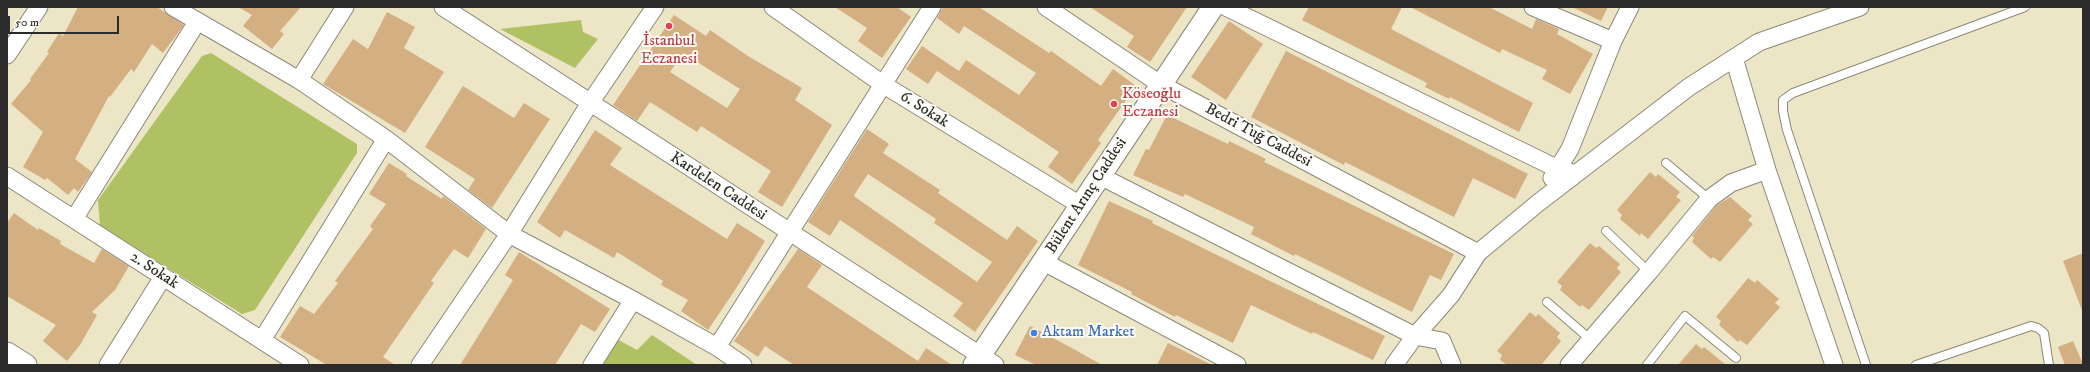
<!DOCTYPE html>
<html>
<head>
<meta charset="utf-8">
<style>
	body { margin:0 }
	#map { position:relative; width:2090px; height:372px; overflow:hidden; background:#ece5c6; font-family:"IM FELL DW Pica",serif }
	canvas { display:block }
	.frame { position:absolute; inset:0; border:8px solid #2b2b2b; pointer-events:none }
	.scale { position:absolute; left:8px; top:16px; width:111px; height:18px; box-sizing:border-box; border:2px solid #2b2b2b; border-top:0; padding-left:5px; font-size:12px; line-height:14px; white-space:nowrap; color:#2b2b2b; -webkit-text-stroke:3px #fdfcf7; paint-order:stroke }
</style>
</head>
<body>
<div id="map">
<canvas width="2090" height="372"></canvas>
<div class="frame"></div>
<div class="scale">50 m</div>
</div>
<script>
const ctx = document.querySelector('canvas').getContext('2d');
ctx.lineJoin = 'round';
function paint(path, color) { ctx.fillStyle = color; ctx.fill(path, 'evenodd'); }
const shape = rows => new Path2D(rows.map(r => 'M' + r).join(''));
function stroke(path, color, width, dash) { ctx.strokeStyle = color; ctx.lineWidth = width; ctx.lineCap = dash ? 'butt' : 'round'; ctx.setLineDash(dash || []); ctx.stroke(path); }
function write(font, color, halo, rows, align = 'center') {
  ctx.font = font + ' "IM FELL DW Pica",serif'; ctx.lineWidth = 4; ctx.setLineDash([]); ctx.textBaseline = 'middle'; ctx.strokeStyle = halo; ctx.fillStyle = color; for (const [text, x, y, turn = 0] of rows) {
    ctx.save(); ctx.translate(x, y); ctx.rotate((+turn || 0) * Math.PI / 180); ctx.textAlign = isNaN(turn) ? turn : align; if (halo) ctx.strokeText(text, 0, 0); ctx.fillText(text, 0, 0); ctx.restore();
  }
}
const green = shape([
	[581,20,583,32,598,39,575,68,500,29],
	[211,53,357,144,357,153,255,310,242,314,100,226,98,200,202,56],
	[652,335,697,365,598,365,615,338,637,350]
]);
const building = shape([
	[78,7,157,7,184,25,163,53,152,44,134,72,131,69,110,97,109,96,75,159,92,172,78,192,74,188,68,195,47,178,45,180,23,167,43,132,11,104,31,80,30,79,49,53,47,52,59,33,63,36],
	[238,7,301,7,280,31,284,34,272,49,243,26,252,15],
	[835,7,897,7,911,17,882,58,858,41,867,28],
	[943,7,979,7,1049,53,1051,51,1101,86,1113,69,1136,86,1098,140,1101,143,1072,184,1048,167,1059,152,937,71,928,84,906,69,922,46,959,71,966,60,1019,95,1036,73,964,26,959,34,937,18],
	[1090,7,1187,7,1150,62,1127,47,1134,36],
	[1309,7,1402,7,1391,29,1533,103,1519,132,1450,97,1449,99,1425,87,1427,83,1302,20],
	[1410,7,1489,7,1532,29,1536,19,1559,29,1557,34,1593,54,1570,94,1542,79,1547,70,1502,49,1500,53],
	[1572,7,1608,7,1601,21],
	[387,12,415,27,404,48,444,72,405,133,323,84,353,39,368,49],
	[674,15,706,36,710,30,748,56,802,88,795,100,832,125,782,207,758,192,771,171,701,126,697,132,650,102,637,121,613,105],
	[683,53,740,89,727,108,670,72],
	[1229,21,1263,44,1226,100,1191,77],
	[1286,51,1528,174,1515,199,1473,178,1454,217,1345,162,1344,165,1251,117],
	[463,86,514,118,524,103,550,119,492,208,468,190,475,179,425,147],
	[1167,115,1228,144,1229,141,1266,159,1264,162,1454,254,1441,280,1430,275,1412,312,1295,254,1294,256,1251,234,1254,227,1185,194,1183,197,1133,175,1146,149,1149,150],
	[867,129,889,144,883,153,940,190,938,193,1007,240,1017,226,1038,241,975,332,953,316,963,303,840,220,830,236,808,222],
	[868,174,936,219,934,223,992,262,977,282,855,197,854,195],
	[595,130,622,148,610,165,727,239,737,223,765,241,735,290,708,330,681,311,688,300,661,285,663,281,617,252,614,258,565,230,560,238,537,222],
	[389,163,407,174,406,176,442,199,443,196,447,199,486,229,468,258,454,249,431,281,434,283,383,357,395,365,327,365,280,337,300,306,314,314,338,283,335,281,373,229,370,226,386,204,369,194],
	[1650,172,1656,177,1658,174,1680,192,1676,197,1681,200,1648,239,1641,233,1640,236,1620,219,1622,215,1617,210],
	[1730,197,1752,216,1748,220,1753,224,1720,262,1713,257,1711,259,1692,242,1694,238,1692,236,1716,206],
	[1109,201,1153,221,1152,223,1270,281,1385,336,1373,360,1313,332,1312,334,1251,305,1233,343,1176,315,1175,317,1131,294,1132,292,1078,265],
	[14,213,38,230,39,228,61,241,60,244,94,263,102,249,129,266,115,290,92,312,97,315,80,345,67,361,43,341,56,325,7,296,7,223],
	[1590,243,1596,248,1599,246,1620,264,1617,268,1621,272,1589,310,1582,305,1580,307,1560,290,1562,286,1557,282],
	[798,249,822,265,807,287,918,361,926,348,952,365,794,365,765,346,758,357,734,341],
	[519,252,610,309,595,332,581,324,555,365,460,365,513,280,505,275],
	[2083,253,2083,310,2082,310,2063,261],
	[1748,278,1755,283,1757,280,1779,299,1775,303,1780,307,1747,345,1740,340,1738,342,1719,325,1721,321,1716,317],
	[1530,312,1536,317,1538,314,1560,333,1557,337,1561,341,1541,365,1507,365,1500,360,1502,355,1497,351],
	[1030,326,1070,347,1102,365,1036,365,1015,355],
	[2073,341,2083,364,2083,365,2065,365,2058,347],
	[1168,343,1212,365,1157,365],
	[1696,344,1702,349,1704,347,1726,365,1678,365]
]);
const service = shape([
	[1666,163,1709,199],
	[1606,231,1649,272],
	[1547,302,1591,340],
	[1647,365,1685,316,1736,358],
	[1866,365,1787,130,1783,111,1783,100,1793,93,2025,7],
	[1916,365,2031,326,2038,328,2044,333,2049,365]
]);
const minor = shape([
	[173,7,299,80,386,139,509,234,633,300,717,347,743,365],
	[443,7,995,365],
	[773,7,884,85,1080,205],
	[1046,7,1160,84,1478,253],
	[1226,7,1558,169,1575,174],
	[1533,7,1613,41],
	[7,55,39,7],
	[1734,58,1767,170,1834,365],
	[299,80,345,7],
	[7,176,300,365],
	[1100,176,1415,336,1442,341,1452,365],
	[1552,178,1570,149,1613,41,1630,7],
	[74,219,197,22],
	[1044,262,1237,365],
	[262,340,386,139],
	[717,347,932,7],
	[108,365,163,277],
	[420,365,509,234,590,103,655,7],
	[592,365,633,300],
	[1394,365,1415,336,1451,295,1478,253,1538,203,1689,87,1759,42,1860,7],
	[1569,365,1649,272,1709,199,1731,183,1767,170]
]);
const tertiary = shape([
	[7,353,26,365],
	[974,365,1213,7]
]);
const markers = [
	[669,26,4,"#e0444e"],
	[1114,104,4,"#e0444e"],
	[1034,333,4,"#3f7fe0"]
];
const healthNames = [
	["İstanbul",669,42],
	["Eczanesi",669,60],
	["Köseoğlu",1122,95,"left"],
	["Eczanesi",1122,113,"left"]
];
const streetNames = [
	["6. Sokak",924,110,32],
	["Bedri Tuğ Caddesi",1258,136,28],
	["Kardelen Caddesi",718,187,33],
	["Bülent Arınç Caddesi",1087,196,-57],
	["2. Sokak",154,271,33]
];
const shopNames = [
	["Aktam Market",1042,333]
];
paint(green, '#b0c164');
paint(building, '#d4af82');
stroke(service, '#8c8878', 10);
stroke(minor, '#8c8878', 19);
stroke(tertiary, '#8c8878', 23);
stroke(service, '#fff', 8);
stroke(minor, '#fff', 17);
stroke(tertiary, '#fff', 21);
for (const [x, y, r, color] of markers) { const dot = new Path2D(); dot.arc(x, y, r, 0, 2 * Math.PI); ctx.fillStyle = color; ctx.fill(dot); stroke(dot, '#fdfcf7', 1.5); }
write('16px', '#be3a42', '#fdfcf7', healthNames);
write('16px', '#2b2b2b', '#fdfcf7', streetNames);
write('16px', '#366cbe', '#fdfcf7', shopNames, 'left');
</script>
</body>
</html>
